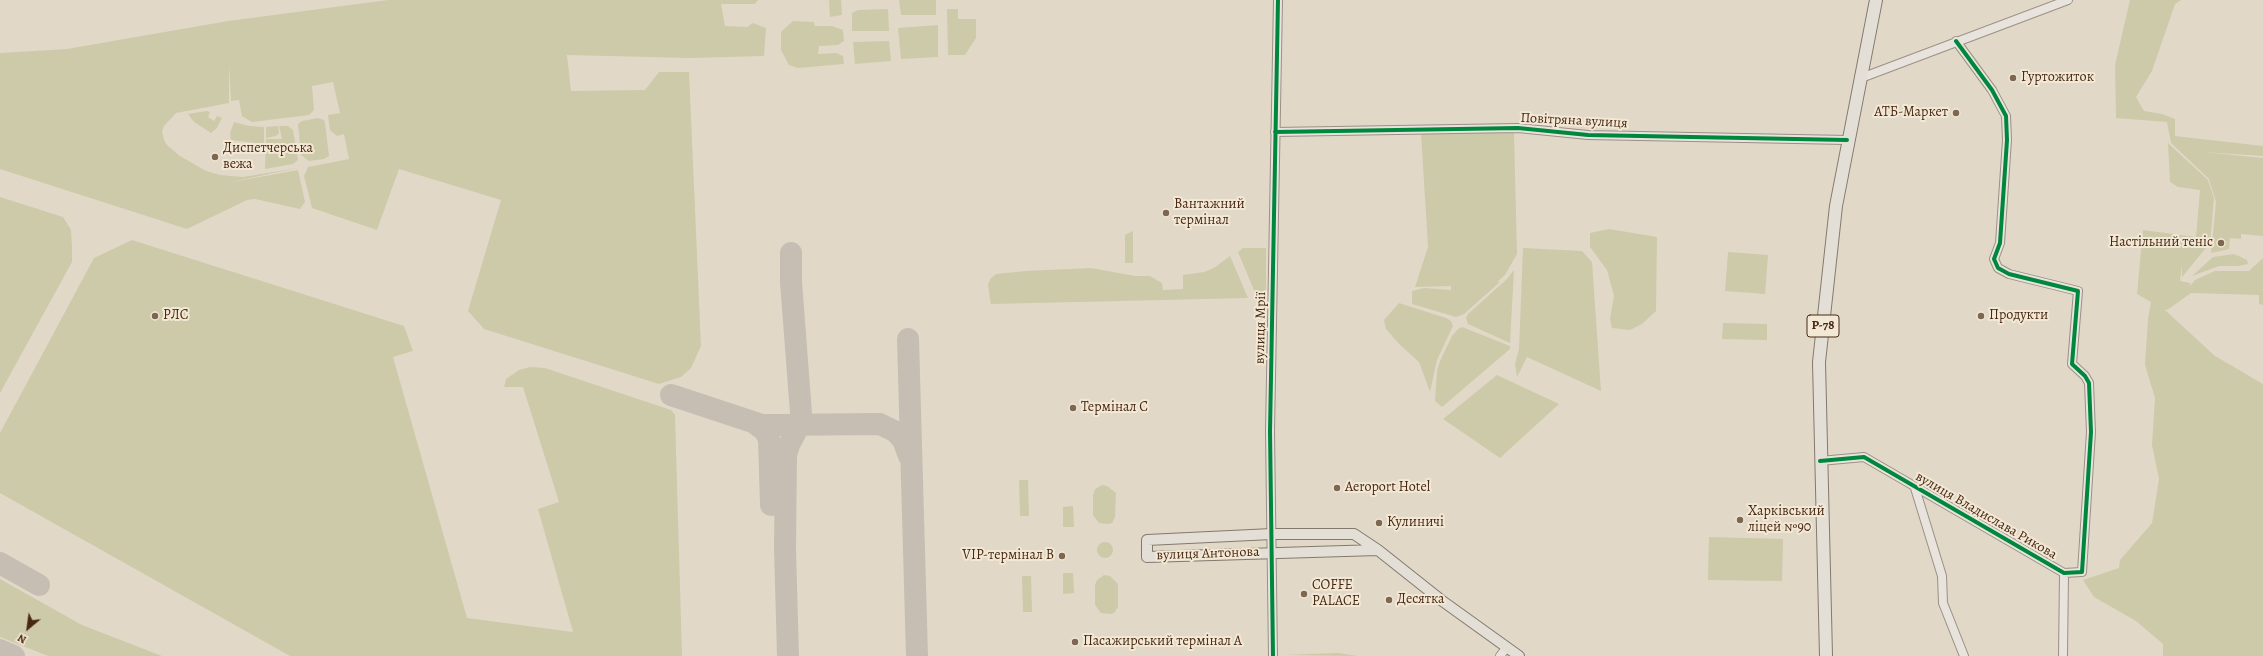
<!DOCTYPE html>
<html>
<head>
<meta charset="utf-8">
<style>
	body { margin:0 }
	#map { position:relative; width:2263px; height:656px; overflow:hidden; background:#e2d8c8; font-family:Alegreya,serif }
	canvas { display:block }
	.north { position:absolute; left:8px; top:608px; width:40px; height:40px; -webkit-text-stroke:3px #f3e8d5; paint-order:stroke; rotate:209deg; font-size:11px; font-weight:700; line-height:16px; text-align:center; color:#472912 }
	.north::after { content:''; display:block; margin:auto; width:14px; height:18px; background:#472912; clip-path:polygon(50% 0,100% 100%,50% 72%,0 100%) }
</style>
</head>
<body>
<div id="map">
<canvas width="2263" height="656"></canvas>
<div class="north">N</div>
</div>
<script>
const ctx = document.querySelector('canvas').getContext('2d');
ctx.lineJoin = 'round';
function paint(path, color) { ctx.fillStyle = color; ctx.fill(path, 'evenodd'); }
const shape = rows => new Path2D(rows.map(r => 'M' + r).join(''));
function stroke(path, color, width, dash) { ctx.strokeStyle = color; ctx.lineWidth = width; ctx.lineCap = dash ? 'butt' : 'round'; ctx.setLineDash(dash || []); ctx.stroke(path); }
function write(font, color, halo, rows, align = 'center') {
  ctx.font = font + ' Alegreya,serif'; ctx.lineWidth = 4; ctx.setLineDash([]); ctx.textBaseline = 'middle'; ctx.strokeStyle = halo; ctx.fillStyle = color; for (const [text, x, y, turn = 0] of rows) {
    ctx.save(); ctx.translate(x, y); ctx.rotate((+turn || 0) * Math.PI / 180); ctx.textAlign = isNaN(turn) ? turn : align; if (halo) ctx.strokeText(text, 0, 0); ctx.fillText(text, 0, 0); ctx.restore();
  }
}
const green = shape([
	[388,0,758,0,755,4,721,4,725,26,747,27,753,23,766,28,764,56,690,58,567,55,571,91,645,90,659,72,689,72,701,346,691,368,681,377,659,384,484,329,468,311,501,200,399,169,377,230,312,208,304,176,308,167,349,159,344,134,337,136,330,130,328,115,340,113,333,82,312,86,314,110,309,115,252,122,242,116,239,100,231,101,229,65,229,103,176,113,164,126,162,131,164,140,167,145,180,156,206,171,220,175,243,177,298,168,226,183,298,170,305,202,300,209,255,199,247,200,187,229,0,169,0,53,67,49,228,21],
	[829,0,841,0,842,15,830,17],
	[899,0,936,0,936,15,901,15],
	[2130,0,2181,0,2175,4,2152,71,2136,97,2144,111,2162,114,2175,119,2175,136,2263,146,2263,156,2203,152,2263,158,2263,236,2241,234,2241,239,2230,238,2229,249,2211,253,2216,202,2209,179,2171,143,2167,122,2116,118,2115,65],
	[888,9,889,31,852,31,852,13,858,10],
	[947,9,958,9,958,19,976,19,976,38,965,55,948,55],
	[793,21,814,22,815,26,832,26,843,30,844,41,838,45,819,46,818,54,836,53,843,56,844,64,798,68,789,65,781,50,781,32],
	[938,25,938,57,901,59,898,28],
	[889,41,891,61,855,64,853,42],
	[207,111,210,112,208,117,214,121,217,116,222,118,217,128,211,133,194,122,188,114],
	[318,118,324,120,325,123,329,156,324,159,309,161,301,155,298,124,302,121],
	[234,122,249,126,264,127,264,144,231,140,230,133],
	[278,126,279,133,276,136,266,138,266,127],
	[279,126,288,126,293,130,298,160,293,164,265,169,266,139,282,139],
	[1421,133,1514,133,1517,254,1505,275,1497,282,1500,282,1464,314,1456,317,1412,304,1412,291,1424,288,1451,290,1451,286,1415,287,1428,247],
	[2168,143,2208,180,2214,198,2210,243,2182,277,2182,265,2180,281,2190,283,2190,286,2195,280,2215,271,2249,271,2263,258,2263,305,2259,304,2259,295,2191,293,2167,310,2164,309,2215,356,2263,384,2263,656,2163,656,2163,644,2136,621,2094,597,2083,580,2119,568,2120,560,2152,523,2159,479,2152,445,2155,398,2145,365,2148,319,2151,302,2137,294,2143,230,2196,237,2200,190,2178,187,2170,182],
	[0,197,63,217,71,230,72,246,72,262,0,393],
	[1609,229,1657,237,1656,311,1642,324,1630,330,1612,328,1610,319,1614,296,1607,270,1590,247,1590,233],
	[1133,231,1133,263,1125,263,1125,235],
	[132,240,404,326,413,351,393,357,467,618,573,632,538,509,559,502,523,387,504,387,506,379,519,370,530,367,545,368,671,410,675,415,682,656,290,656,0,493,0,433,94,258],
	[1243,248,1266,248,1266,290,1260,295,1256,295,1238,252],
	[1523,248,1582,251,1592,262,1601,391,1527,357,1517,377,1515,364,1519,349],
	[1728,252,1768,255,1765,294,1725,291],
	[2234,254,2247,260,2248,264,2238,266,2219,266,2192,276,2213,257],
	[1230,256,1248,298,991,304,990,299,988,284,991,278,996,274,1026,271,1091,268,1135,276,1150,276,1162,283,1163,290,1183,289,1183,275,1204,272,1214,268],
	[1514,270,1510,343,1468,324,1466,318,1468,314,1507,279],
	[1399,303,1446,318,1451,321,1453,326,1437,360,1430,392,1419,362,1399,344,1386,329,1384,320],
	[1723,323,1767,324,1767,340,1722,339],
	[1462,327,1510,346,1510,349,1442,407,1435,401,1437,371,1440,361,1452,336,1458,329],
	[1497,375,1559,404,1500,458,1443,419],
	[1019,480,1028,480,1029,516,1020,516],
	[1102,485,1107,486,1116,493,1115,517,1112,523,1108,524,1099,523,1093,515,1093,495,1095,489],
	[1073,506,1074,527,1063,527,1063,507],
	[1709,537,1783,539,1782,581,1708,580],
	'1097 550a8 8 0 1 1 16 0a8 8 0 1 1-16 0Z',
	[1063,573,1073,573,1074,593,1063,594],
	[1104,575,1110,576,1118,584,1118,607,1114,613,1110,614,1101,613,1095,605,1095,585,1097,580],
	[1022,576,1031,576,1032,612,1023,612],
	[0,579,82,625,162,656,48,656,0,637],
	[1338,653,1358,656,1283,655]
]);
const taxiway = shape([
	[908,339,917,656],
	[671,395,768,427],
	[753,422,765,431,769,439,771,505],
	[766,425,880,424,896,432,903,440,909,456],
	[0,563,39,585],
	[0,650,14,656],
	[788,656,785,549,786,455,789,445,800,424,801,413,791,282,791,253]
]);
const minor = shape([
	[1861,78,2068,0],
	[1275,132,1518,128,1588,135,1847,140],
	[1820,461,1864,457,2064,573,2082,572,2091,432,2089,383,2085,376,2072,364,2078,291,2009,274,1998,268,1994,259,2000,243,2007,140,2006,116,1992,90,1956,41],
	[1915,488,1942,576,1943,603,1964,656],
	[1273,656,1270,431,1278,0],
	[1500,656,1507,647],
	[2063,656,2064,573]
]);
const major = shape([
	[1378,550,1147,557,1147,540,1272,534,1354,534,1378,550,1441,600,1519,656]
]);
const highway = shape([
	[1826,656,1819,362,1836,206,1876,0]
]);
const cycleway = shape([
	[1275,132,1518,128,1588,135,1847,140],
	[1820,461,1864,457,2064,573,2082,572,2091,432,2089,383,2085,376,2072,364,2078,291,2009,274,1998,268,1994,259,2000,243,2007,140,2006,116,1992,90,1956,41],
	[1273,656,1270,431,1278,0]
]);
const markers = [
	[2013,78,4,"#7d6652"],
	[1956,113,4,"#7d6652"],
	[215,157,4,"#7d6652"],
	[1166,213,4,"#7d6652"],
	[2221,243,4,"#7d6652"],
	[155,316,4,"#7d6652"],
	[1981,316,4,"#7d6652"],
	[1073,408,4,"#7d6652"],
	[1337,488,4,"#7d6652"],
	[1740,520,4,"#7d6652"],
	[1379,523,4,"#7d6652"],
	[1062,556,4,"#7d6652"],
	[1304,594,4,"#7d6652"],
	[1389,600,4,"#7d6652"],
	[1075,642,4,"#7d6652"]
];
const shields = [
	[1823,326,32]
];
const shieldNames = [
	["Р-78",1823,326]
];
const poiNames = [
	["Гуртожиток",2021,78],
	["АТБ-Маркет",1948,113,"right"],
	["Диспетчерська",223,149],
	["вежа",223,165],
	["Вантажний",1174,205],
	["термінал",1174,221],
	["Настільний теніс",2213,243,"right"],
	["РЛС",163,316],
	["Продукти",1989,316],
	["Термінал C",1081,408],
	["Aeroport Hotel",1345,488],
	["Харківський",1748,512],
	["ліцей №90",1748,528],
	["Кулиничі",1387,523],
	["VIP-термінал B",1054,556,"right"],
	["COFFE",1312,586],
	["PALACE",1312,602],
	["Десятка",1397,600],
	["Пасажирський термінал A",1083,642]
];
const streetNames = [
	["Повітряна вулиця",1574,121,3],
	["вулиця Мрії",1261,328,-89],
	["вулиця Владислава Рикова",1986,516,30],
	["вулиця Антонова",1208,554,-2]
];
paint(green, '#cdcaa9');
stroke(taxiway, '#c6beb2', 22);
stroke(minor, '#9a9085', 10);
stroke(major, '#83796d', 12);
stroke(highway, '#83796d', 14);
stroke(minor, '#e8e3dc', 8);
stroke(major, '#e4dfd6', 10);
stroke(highway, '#e4dfd6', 12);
stroke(cycleway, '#00873e', 4);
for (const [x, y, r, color] of markers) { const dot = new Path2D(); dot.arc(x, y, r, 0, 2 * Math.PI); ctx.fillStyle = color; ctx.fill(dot); stroke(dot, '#f3e8d5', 1.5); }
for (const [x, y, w] of shields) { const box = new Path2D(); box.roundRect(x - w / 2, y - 11, w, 22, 3); ctx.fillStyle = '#f3e8d5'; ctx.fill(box); stroke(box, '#472912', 1); }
write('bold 13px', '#472912', null, shieldNames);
write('14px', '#472912', '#f3e8d5', poiNames, 'left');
write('14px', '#472912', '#f3e8d5', streetNames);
</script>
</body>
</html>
